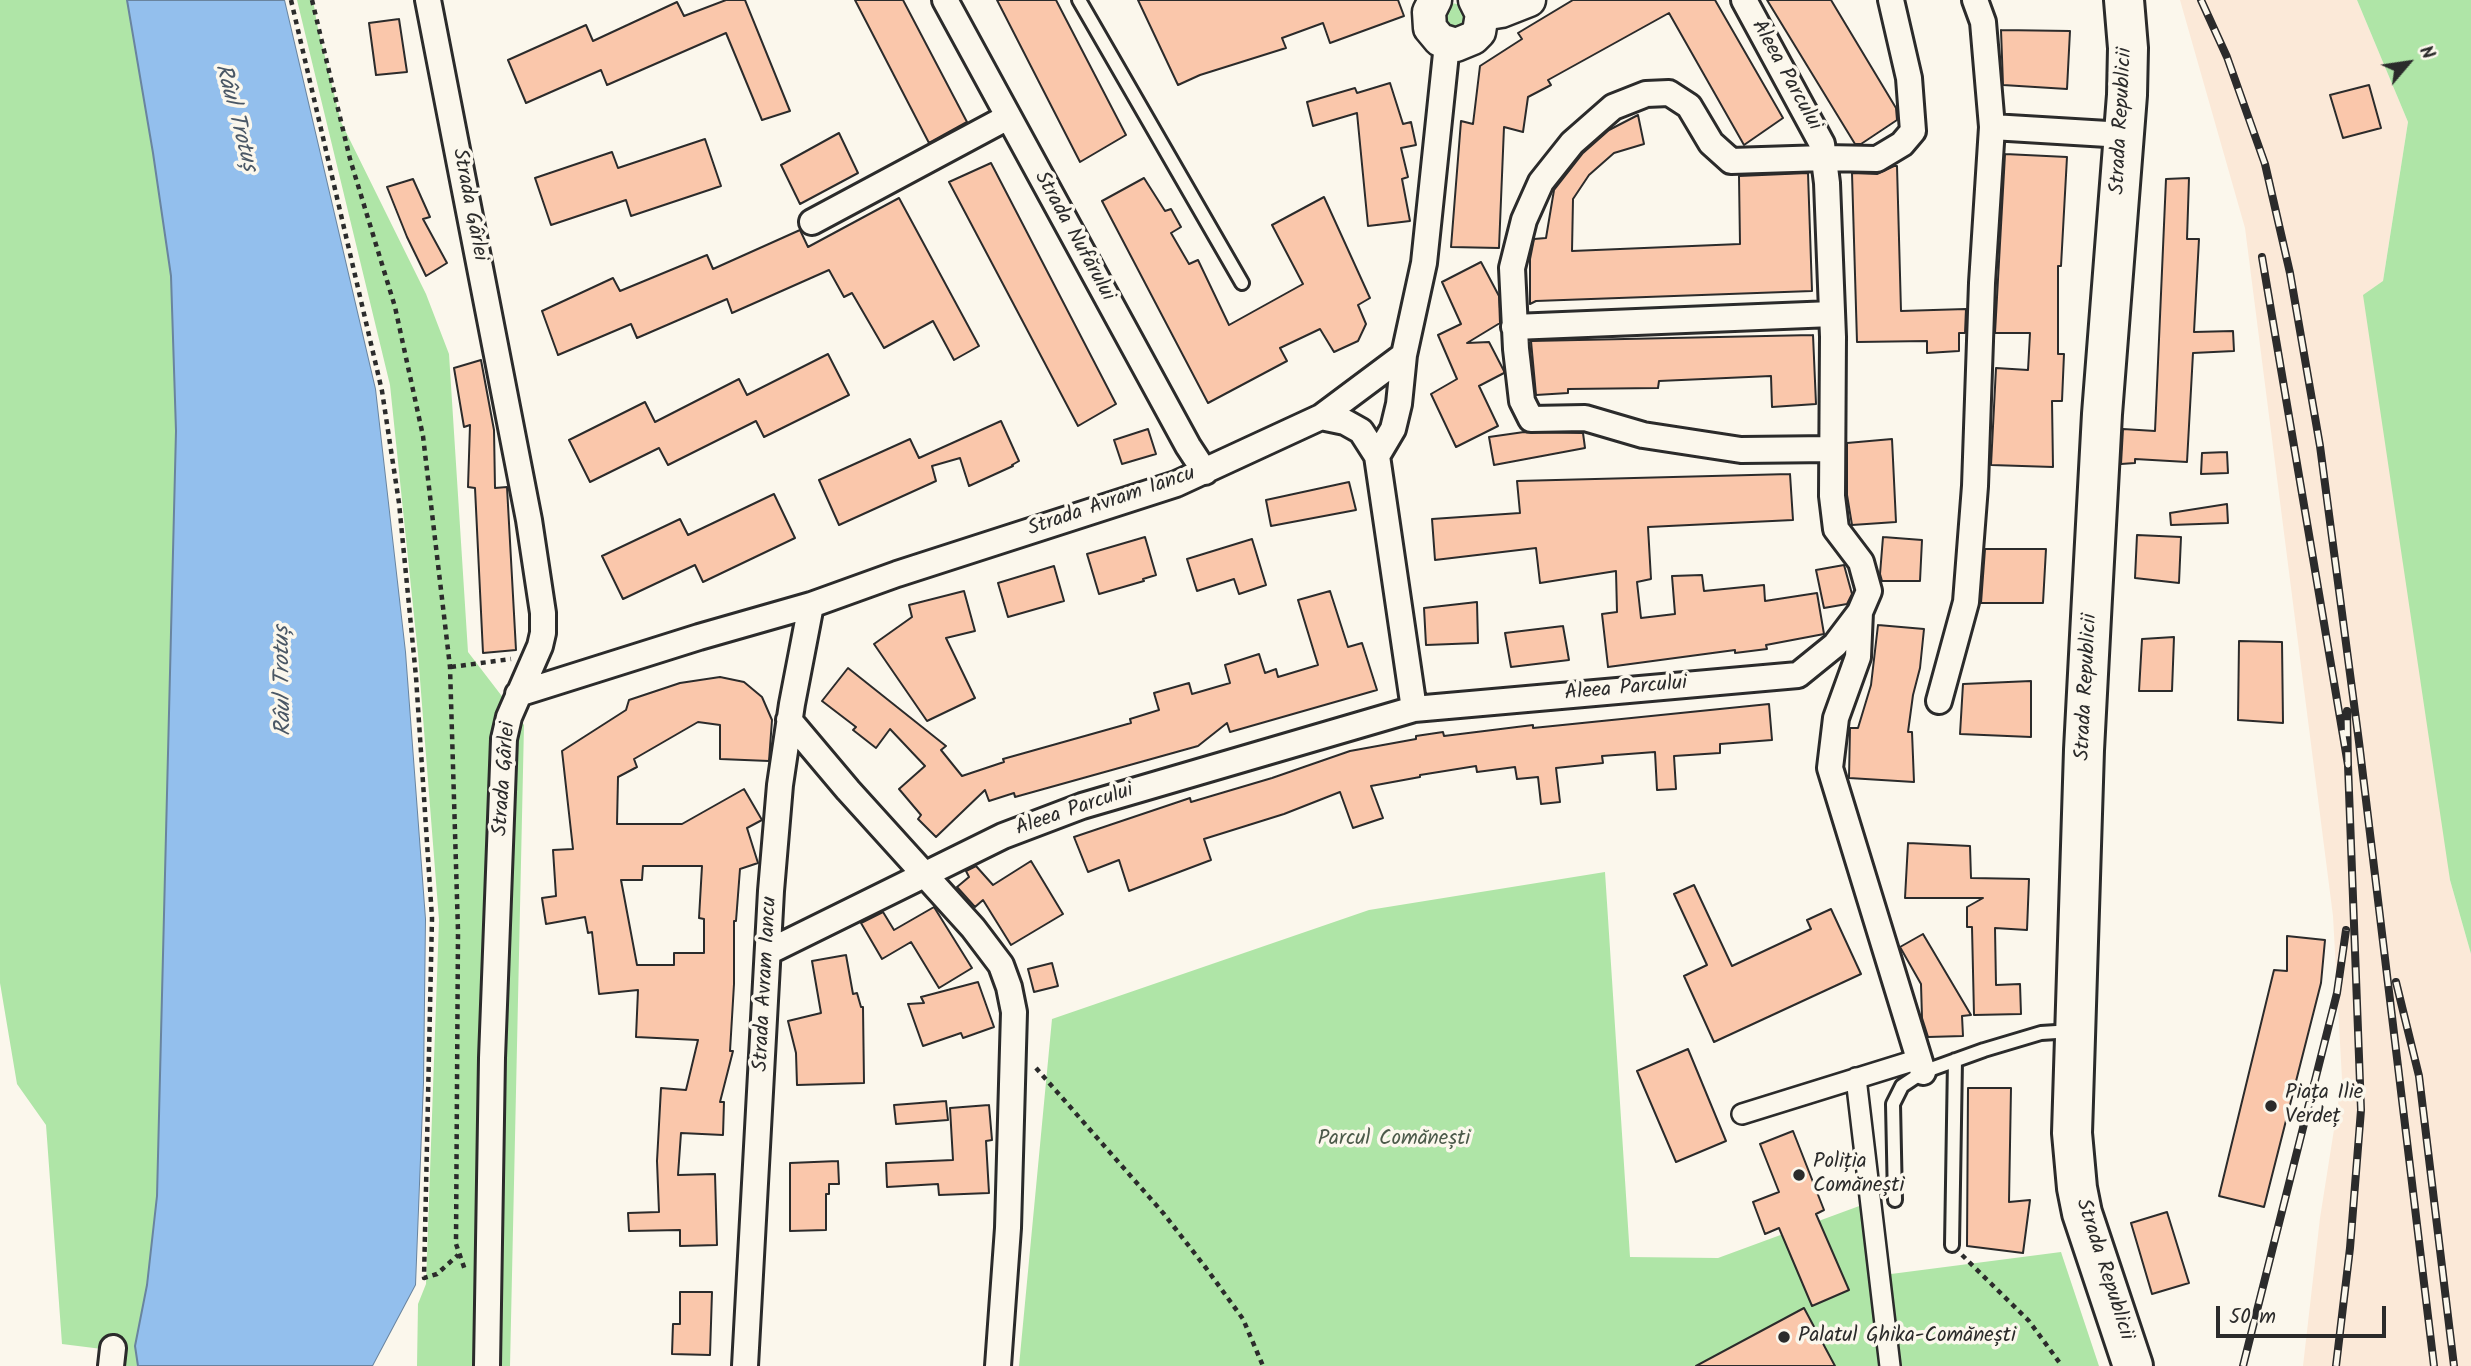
<!DOCTYPE html>
<html>
<head>
<meta charset="utf-8">
<style>
	body { margin:0 }
	#map { position:relative; width:2471px; height:1366px; overflow:hidden; background:#fbf7ec; font-family:Kalam,sans-serif }
	canvas { display:block }
	.north { position:absolute; left:2373px; top:28px; width:70px; height:70px; -webkit-text-stroke:5px #fbf7ec; paint-order:stroke; rotate:61deg; font-size:19px; font-weight:700; line-height:28px; text-align:center; color:#2b2b2b }
	.north::after { content:''; display:block; margin:auto; width:24px; height:32px; background:#2b2b2b; clip-path:polygon(50% 0,100% 100%,50% 72%,0 100%) }
	.scale { position:absolute; left:2216px; top:1306px; width:170px; height:32px; box-sizing:border-box; border:4px solid #2b2b2b; border-top:0; padding-left:9px; font-size:21px; line-height:24px; white-space:nowrap; color:#2b2b2b; -webkit-text-stroke:5px #fbf7ec; paint-order:stroke }
</style>
</head>
<body>
<div id="map">
<canvas width="2471" height="1366"></canvas>
<div class="north">N</div>
<div class="scale">50 m</div>
</div>
<script>
const ctx = document.querySelector('canvas').getContext('2d');
ctx.lineJoin = 'round';
function paint(path, color) { ctx.fillStyle = color; ctx.fill(path, 'evenodd'); }
const shape = rows => new Path2D(rows.map(r => 'M' + r).join(''));
function stroke(path, color, width, dash) { ctx.strokeStyle = color; ctx.lineWidth = width; ctx.lineCap = dash ? 'butt' : 'round'; ctx.setLineDash(dash || []); ctx.stroke(path); }
function write(font, color, halo, rows, align = 'center') {
  ctx.font = font + ' Kalam,sans-serif'; ctx.lineWidth = 7; ctx.setLineDash([]); ctx.textBaseline = 'middle'; ctx.strokeStyle = halo; ctx.fillStyle = color; for (const [text, x, y, turn = 0] of rows) {
    ctx.save(); ctx.translate(x, y); ctx.rotate((+turn || 0) * Math.PI / 180); ctx.textAlign = isNaN(turn) ? turn : align; if (halo) ctx.strokeText(text, 0, 0); ctx.fillText(text, 0, 0); ctx.restore();
  }
}
const built = shape([
	[2180,0,2357,0,2408,122,2383,281,2450,880,2471,954,2471,1366,2303,1366,2320,1218,2342,1079,2333,916,2245,228]
]);
const green = shape([
	[0,0,127,0,153,153,171,276,176,431,157,1196,147,1285,135,1346,138,1366,104,1366,102,1349,62,1344,46,1125,17,1084,0,983],
	[297,0,313,0,317,24,341,122,426,294,449,354,468,652,524,725,510,1366,417,1366,418,1304,426,1284,439,920,418,654,390,385],
	[2357,0,2471,0,2471,954,2450,880,2363,295,2383,281,2408,122],
	[1451,3,1457,4,1465,8,1468,24,1450,33,1439,14,1446,6],
	[1605,872,1630,1257,1718,1258,1881,1198,1891,1274,2061,1252,2099,1366,1019,1366,1052,1019,1369,910]
]);
const water = shape([
	[127,0,285,0,376,389,406,652,426,919,424,1083,416,1285,373,1366,138,1366,135,1346,147,1285,157,1196,176,431,171,276,153,153,127,0]
]);
const pier = shape([
	[285,0,288,0,379,389,409,652,430,919,427,1083,420,1286,377,1366,373,1366,416,1285,424,1083,426,919,406,652,376,389]
]);
const building = shape([
	[726,0,745,0,790,111,762,120,726,33,607,85,601,70,526,103,508,60,586,25,593,41,677,2,684,16,726,0],
	[855,0,903,0,967,122,929,143,855,0],
	[997,0,1056,0,1126,135,1080,162,997,0],
	[1138,0,1398,0,1404,16,1330,43,1323,23,1282,38,1286,48,1200,75,1178,85,1138,0],
	[1573,0,1715,0,1783,118,1744,145,1669,13,1548,80,1551,85,1528,97,1523,132,1504,127,1499,248,1451,247,1461,121,1473,124,1480,66,1522,39,1518,33,1573,0],
	[1767,0,1831,0,1896,108,1897,120,1861,144,1855,144,1767,0],
	[399,19,407,72,376,75,369,23,399,19],
	[2001,30,2070,31,2067,89,2003,85,2001,30],
	[1390,83,1403,124,1411,122,1416,145,1401,148,1408,177,1402,179,1410,221,1368,226,1357,113,1313,126,1307,102,1355,88,1357,93,1390,83],
	[2369,85,2381,128,2343,138,2330,95,2369,85],
	[1638,115,1644,144,1614,153,1589,175,1573,199,1572,251,1740,244,1739,176,1808,173,1812,291,1536,301,1530,304,1530,259,1534,239,1546,238,1554,190,1583,153,1609,130,1638,115],
	[839,133,858,173,800,204,781,165,839,133],
	[705,139,721,186,631,216,626,200,551,225,535,178,612,152,618,168,705,139],
	[2005,154,2067,157,2061,266,2058,266,2058,354,2064,354,2062,401,2052,401,2053,467,1991,465,1996,368,2028,370,2030,333,1995,333,2005,154],
	[991,163,1116,404,1078,426,949,182,991,163],
	[1894,166,1897,166,1901,311,1966,309,1965,333,1959,333,1959,351,1927,353,1927,341,1857,342,1852,173,1877,174,1894,166],
	[1144,178,1165,211,1171,209,1181,227,1171,233,1189,264,1198,260,1229,325,1303,284,1272,225,1324,197,1370,298,1358,305,1366,324,1358,341,1334,352,1320,329,1280,348,1287,361,1208,403,1102,201,1144,178],
	[2189,178,2187,239,2199,239,2194,332,2233,331,2234,351,2193,353,2187,462,2135,459,2135,463,2121,464,2123,429,2155,431,2166,179,2189,178],
	[413,179,430,217,423,219,447,263,426,276,407,237,387,187,413,179],
	[899,198,979,346,954,360,933,321,884,348,852,293,844,297,829,270,732,313,727,299,637,338,631,324,558,355,542,311,613,278,620,291,707,255,713,269,800,230,808,247,899,198],
	[1481,262,1499,296,1500,323,1467,343,1489,342,1504,371,1504,373,1479,386,1498,426,1456,447,1431,394,1457,379,1438,335,1461,324,1442,282,1481,262],
	[1813,335,1816,404,1772,407,1771,376,1659,381,1658,388,1568,389,1568,393,1536,395,1531,341,1813,335],
	[828,354,849,395,764,437,756,421,668,465,659,448,590,482,569,440,645,402,655,422,739,379,747,395,828,354],
	[481,360,494,430,495,488,507,487,516,650,483,653,475,488,468,487,470,425,464,427,454,368,481,360],
	[1001,421,1019,461,1012,465,1013,466,969,486,960,458,932,466,936,481,839,525,819,480,910,439,919,458,1001,421],
	[1148,429,1156,454,1122,464,1114,440,1148,429],
	[1524,432,1583,433,1585,448,1494,465,1489,437,1524,432],
	[1892,439,1896,522,1852,525,1847,495,1847,443,1892,439],
	[2227,452,2228,473,2201,474,2202,453,2227,452],
	[1790,474,1793,520,1648,527,1651,579,1637,582,1641,618,1675,614,1672,576,1702,575,1704,591,1764,585,1765,601,1817,593,1824,634,1766,645,1767,649,1735,653,1735,650,1608,667,1602,614,1617,612,1616,571,1540,583,1536,548,1435,560,1432,519,1520,513,1517,481,1790,474],
	[1349,482,1356,510,1271,526,1266,500,1349,482],
	[774,494,795,538,703,582,695,565,623,599,602,556,680,519,688,535,774,494],
	[2227,504,2228,523,2171,525,2170,513,2227,504],
	[2137,535,2181,537,2179,583,2135,578,2137,535],
	[1145,537,1156,575,1143,579,1144,581,1099,594,1087,554,1145,537],
	[1883,537,1922,540,1920,581,1882,581,1880,574,1883,537],
	[1252,539,1266,585,1239,594,1234,579,1197,591,1187,559,1252,539],
	[1985,549,2046,549,2043,603,1981,603,1985,549],
	[1844,565,1852,594,1847,604,1824,608,1816,570,1844,565],
	[1054,566,1064,601,1008,617,998,583,1054,566],
	[964,591,975,631,946,638,975,698,927,721,874,644,912,617,909,605,964,591],
	[1330,591,1348,647,1362,643,1377,690,1230,732,1227,723,1198,746,1015,797,1014,793,989,801,985,790,936,837,918,819,921,815,899,789,925,766,890,729,876,748,853,730,856,727,822,701,848,668,946,746,941,750,962,776,1004,762,1003,759,1131,723,1130,719,1159,710,1154,693,1189,683,1192,694,1230,683,1225,665,1259,654,1265,673,1276,669,1278,677,1318,665,1298,600,1330,591],
	[1477,602,1478,643,1426,645,1424,608,1477,602],
	[1878,625,1924,629,1920,668,1913,695,1908,732,1912,732,1914,782,1849,778,1850,728,1858,728,1871,685,1878,625],
	[1563,626,1569,660,1511,667,1505,633,1563,626],
	[2174,637,2172,691,2139,691,2142,639,2174,637],
	[2239,641,2282,642,2283,723,2238,720,2239,641],
	[720,677,744,682,762,697,772,720,769,761,720,759,720,725,698,722,634,759,637,767,618,777,617,824,682,824,744,789,762,820,747,828,758,863,740,869,736,921,734,921,734,984,730,1051,733,1051,720,1102,724,1102,723,1135,681,1133,678,1175,715,1174,717,1245,680,1246,680,1230,629,1231,628,1213,659,1212,657,1161,661,1088,686,1090,698,1040,636,1037,638,990,599,994,592,932,588,933,585,917,546,924,542,898,556,896,553,850,573,849,562,751,626,710,629,700,680,683,720,677],
	[643,866,702,866,699,918,704,919,704,953,674,953,674,965,637,965,621,880,642,880,643,866],
	[2031,681,2031,737,1960,734,1963,684,2031,681],
	[1769,704,1772,740,1720,744,1720,753,1674,756,1676,789,1657,790,1655,752,1602,756,1603,763,1556,768,1560,802,1541,804,1538,777,1517,779,1515,767,1477,772,1476,766,1420,775,1420,777,1371,786,1383,818,1353,828,1340,792,1284,814,1204,839,1211,860,1129,891,1119,860,1088,872,1074,837,1190,798,1191,802,1272,778,1350,751,1416,739,1416,736,1443,732,1444,736,1533,725,1533,728,1769,704],
	[1908,843,1970,846,1971,878,2029,879,2027,930,1995,928,1996,985,2020,984,2021,1014,1974,1015,1972,927,1967,927,1967,907,1983,898,1905,898,1908,843],
	[1031,861,1063,914,1011,945,983,900,975,907,957,887,969,877,966,871,976,866,993,885,1031,861],
	[1694,885,1732,966,1811,929,1807,920,1831,909,1861,974,1714,1042,1684,976,1707,965,1674,894,1694,885],
	[934,907,972,968,939,988,911,942,882,959,861,923,883,912,894,930,934,907],
	[1923,934,1971,1015,1962,1016,1963,1036,1928,1037,1922,1018,1921,984,1900,947,1923,934],
	[2287,936,2325,940,2321,983,2264,1207,2219,1196,2274,970,2287,971,2287,936],
	[846,955,853,994,857,993,861,1007,863,1007,864,1083,797,1085,796,1053,788,1021,821,1013,812,961,846,955],
	[1052,963,1058,986,1034,992,1028,969,1052,963],
	[978,982,994,1027,963,1038,961,1033,923,1046,908,1004,924,1003,921,997,978,982],
	[1688,1049,1726,1141,1676,1162,1637,1071,1688,1049],
	[1968,1088,2011,1088,2009,1202,2030,1200,2023,1253,1967,1246,1968,1088],
	[946,1101,948,1120,896,1124,894,1105,946,1101],
	[989,1105,992,1140,986,1141,989,1193,939,1195,938,1184,887,1187,886,1163,953,1160,950,1108,989,1105],
	[1793,1131,1824,1210,1816,1214,1849,1290,1812,1306,1779,1228,1765,1234,1753,1202,1779,1192,1760,1144,1793,1131],
	[838,1161,839,1184,829,1184,829,1194,826,1194,826,1230,790,1231,790,1163,838,1161],
	[2167,1212,2189,1283,2152,1294,2131,1223,2167,1212],
	[680,1292,712,1292,710,1355,672,1354,673,1324,680,1324,680,1292],
	[1804,1308,1835,1366,1696,1366,1804,1308]
]);
const path = shape([
	[291,0,382,391,399,503,416,677,432,918,424,1278,437,1274,458,1255],
	[312,0,350,159,395,307,423,436,450,667,458,931,456,1244,465,1270],
	[451,667,511,659],
	[1036,1068,1164,1214,1206,1268,1243,1319,1263,1366],
	[1962,1255,2029,1321,2062,1366]
]);
const service = shape([
	[1079,0,1242,283],
	[1895,1200,1893,1104,1902,1086,1923,1072,1984,1050,2041,1033,2072,1031],
	[1952,1245,1955,1060]
]);
const pedestrian = shape([
	[1856,1078,1890,1366],
	[1742,1114,1919,1059]
]);
const minor = shape([
	[428,0,529,520,543,613,543,633,540,646,509,717,504,739,492,1058,487,1366],
	[945,0,1188,446,1205,472],
	[1992,127,2124,135],
	[812,222,1008,117],
	[1514,327,1832,314],
	[1321,417,1345,422,1361,431,1377,456,1414,709],
	[1832,449,1741,450,1643,435,1585,418,1531,419,1522,401,1516,349,1512,268,1524,220,1541,182,1572,143,1613,107,1646,94,1669,93,1689,106,1711,143,1731,161,1824,158,1877,159,1902,144,1913,131,1909,78,1891,0],
	[1377,456,1393,429,1399,404,1404,355,1424,263,1447,44],
	[1860,612,1858,657,1836,718,1830,768,1923,1072],
	[518,694,699,637,811,605,897,574,1176,484,1321,417,1404,355],
	[1939,701,1966,602,1975,486,1982,283,1992,127,1983,22,1975,0],
	[789,720,848,790,973,928,1001,965,1009,987,1014,1012,1008,1228,998,1366],
	[768,952,1003,836,1082,806,1414,709,1798,675,1835,645,1860,612,1869,591,1861,562,1836,529,1832,496,1833,337,1827,183,1822,144,1744,0],
	[111,1366,113,1348],
	[745,1366,771,891,780,785,792,704,811,605]
]);
const tertiary = shape([
	[1435,0,1429,12,1430,28,1440,40,1456,45,1473,38,1479,32,1482,14,1475,0],
	[1482,14,1501,11,1529,0]
]);
const primary = shape([
	[2124,0,2128,48,2127,95,2102,414,2092,598,2084,750,2072,1133,2077,1188,2082,1213,2133,1366]
]);
const rail = shape([
	[2201,0,2227,57,2265,164,2290,273,2320,446,2359,742,2434,1366],
	[2262,257,2348,765,2347,711],
	[2396,982,2419,1076,2454,1366],
	[2243,1366,2337,993,2346,930],
	[2336,1366,2350,1248,2361,1110,2348,765]
]);
const markers = [
	[2271,1106,7,"#2b2b2b"],
	[1799,1175,7,"#2b2b2b"],
	[1784,1337,7,"#2b2b2b"]
];
const streetNames = [
	["Aleea Parcului",1785,76,61],
	["Strada Republicii",2123,121,-87],
	["Strada Gârlei",468,205,79],
	["Strada Nufărului",1073,237,61],
	["Strada Avram Iancu",1112,503,-19],
	["Strada Republicii",2088,687,-87],
	["Aleea Parcului",1626,690,-5],
	["Strada Gârlei",506,779,-86],
	["Aleea Parcului",1075,811,-19],
	["Strada Avram Iancu",767,984,-87],
	["Strada Republicii",2103,1270,72]
];
const poiNames = [
	["Piața Ilie",2285,1094],
	["Verdeț",2285,1118],
	["Poliția",1813,1163],
	["Comănești",1813,1187],
	["Palatul Ghika-Comănești",1798,1337]
];
const parkNames = [
	["Parcul Comănești",1394,1140]
];
const waterNames = [
	["Râul Trotuș",234,118,75],
	["Râul Trotuș",285,681,-91]
];
paint(built, '#fbe9d8');
paint(green, '#afe5a7');
paint(water, '#93bfed');
stroke(water, '#69849f', 2);
paint(pier, '#fbf7ec');
paint(building, '#fac7ab');
stroke(building, '#2b2b2b', 2);
stroke(service, '#2b2b2b', 18);
stroke(pedestrian, '#2b2b2b', 24);
stroke(minor, '#2b2b2b', 30);
stroke(tertiary, '#2b2b2b', 37);
stroke(primary, '#2b2b2b', 44);
stroke(path, '#2b2b2b', 4.5, [5, 5]);
stroke(service, '#fbf7ec', 12);
stroke(pedestrian, '#fbf7ec', 19);
stroke(minor, '#fbf7ec', 24);
stroke(tertiary, '#fbf7ec', 32);
stroke(primary, '#fbf7ec', 38);
stroke(rail, '#2b2b2b', 8);
stroke(rail, '#fbf7ec', 5, [16]);
for (const [x, y, r, color] of markers) { const dot = new Path2D(); dot.arc(x, y, r, 0, 2 * Math.PI); ctx.fillStyle = color; ctx.fill(dot); stroke(dot, '#fbf7ec', 2.5); }
write('21px', '#2b2b2b', '#fbf7ec', streetNames);
write('21px', '#2b2b2b', '#fbf7ec', poiNames, 'left');
write('21px', '#4c5a4a', '#fbf7ec', parkNames);
write('italic 23px', '#4a5765', '#fbf7ec', waterNames);
</script>
</body>
</html>
